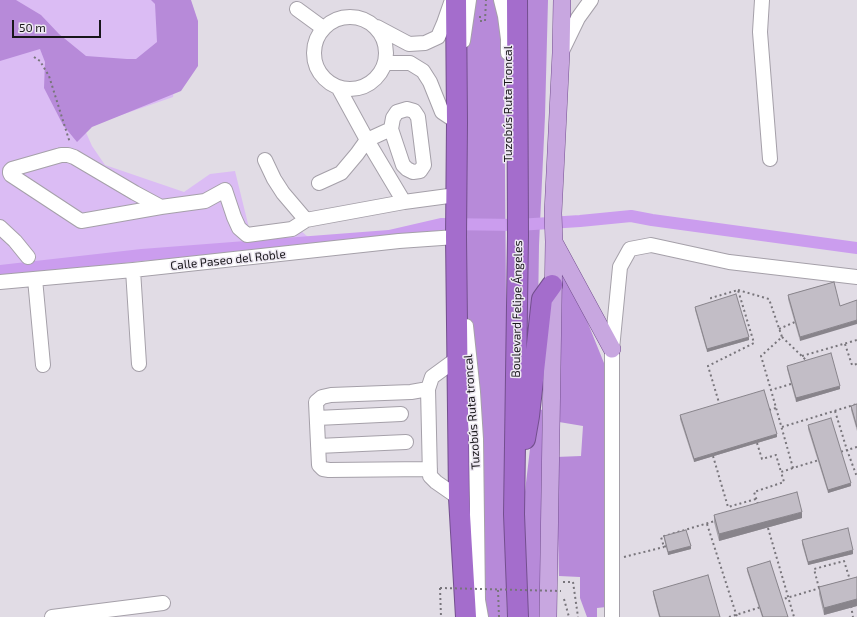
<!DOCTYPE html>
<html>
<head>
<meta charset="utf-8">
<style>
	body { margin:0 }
	#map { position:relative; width:857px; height:617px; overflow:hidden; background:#e1dce5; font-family:"Exo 2",sans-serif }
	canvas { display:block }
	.scale { position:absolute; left:12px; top:20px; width:89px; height:18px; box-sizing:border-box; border:2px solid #18161a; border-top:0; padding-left:5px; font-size:12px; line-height:14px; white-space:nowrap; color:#18161a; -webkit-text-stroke:3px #eee9f3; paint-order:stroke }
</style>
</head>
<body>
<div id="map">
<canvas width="857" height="617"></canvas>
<div class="scale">50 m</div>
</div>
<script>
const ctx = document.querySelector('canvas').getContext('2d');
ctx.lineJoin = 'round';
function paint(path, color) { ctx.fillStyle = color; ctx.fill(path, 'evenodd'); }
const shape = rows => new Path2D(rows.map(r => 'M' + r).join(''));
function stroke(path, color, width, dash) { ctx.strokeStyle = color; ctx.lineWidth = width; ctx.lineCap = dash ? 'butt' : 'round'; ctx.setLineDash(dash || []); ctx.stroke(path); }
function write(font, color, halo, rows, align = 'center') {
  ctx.font = font + ' "Exo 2",sans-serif'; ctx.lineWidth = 3; ctx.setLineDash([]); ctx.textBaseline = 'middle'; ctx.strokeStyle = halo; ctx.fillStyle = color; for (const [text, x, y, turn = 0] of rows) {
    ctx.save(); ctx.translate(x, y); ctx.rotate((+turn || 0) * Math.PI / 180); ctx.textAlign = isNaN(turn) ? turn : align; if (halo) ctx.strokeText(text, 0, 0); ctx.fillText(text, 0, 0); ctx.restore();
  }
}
const green = shape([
	[0,0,171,0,176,70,173,97,84,128,92,146,105,165,184,192,210,174,235,171,249,228,292,223,308,237,0,266]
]);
const forest = shape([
	[0,0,16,0,41,15,59,34,86,56,127,59,136,59,157,42,155,4,151,0,191,0,198,21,198,66,181,91,92,127,77,142,63,125,44,88,45,62,40,49,0,61],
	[473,0,497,0,504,46,506,299,506,552,507,617,483,617,466,300,465,63],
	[522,0,548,0,545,116,539,245,538,312,526,394],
	[562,259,606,368,606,607,597,608,597,617,587,617,580,598,580,577,559,576,556,457,581,456,583,426,559,422],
	[537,408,542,410,542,501,541,617,525,617,524,500,533,423]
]);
const canal = shape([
	[0,271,142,255,389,236,441,224,518,225,580,221,631,216,652,220,857,248]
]);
const path = shape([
	[480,16,480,21,485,21,486,0],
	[34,57,40,61,49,76,70,143],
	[738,290,769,299,782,337,761,356,771,390],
	[712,304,711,298,738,290,754,343,708,366,720,406],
	[779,329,795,322],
	[782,337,807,361],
	[845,344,852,365,857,364],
	[802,356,857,340],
	[791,384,771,390,793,468,819,460],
	[769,410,776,408],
	[835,411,847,450,840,452],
	[782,427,857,404],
	[757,443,762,459,776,455,781,472],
	[857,447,847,450,857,477],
	[713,456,728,507,756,499],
	[758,504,754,492,784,482,781,472,793,468],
	[707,524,737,617],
	[768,528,794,617],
	[666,546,664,547,661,537,715,521],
	[624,557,664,547],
	[563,582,573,582,578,617],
	[440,588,441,617],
	[819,588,814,569,844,561,850,580],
	[498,590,499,617],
	[564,599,569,617],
	[780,600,820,588],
	[851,606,853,617],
	[729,617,761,607]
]);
const minor = shape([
	[501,0,505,16,508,39,508,53],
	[762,0,760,32,770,159],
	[297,9,323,28],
	'314 53a36 36 0 1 1 72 0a36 36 0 1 1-72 0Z',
	[377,27,409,44,425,43,438,37,444,23,452,0],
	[463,41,469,0],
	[562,51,578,18,591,0],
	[385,63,410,63,423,71,430,82,442,112,457,122],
	[407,109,414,111,418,117,424,165,420,171,413,172,407,169,403,165,391,129,393,118,397,112,407,109],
	[391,129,367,140,404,202],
	[61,155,68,155,74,157,135,193,161,207,81,221,11,175,10,173,10,171,12,169,61,155],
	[265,160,274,179,283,193,306,220],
	[319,183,341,173,357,154,367,140,338,87],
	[161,207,205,201,225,190,234,217,239,228,247,235,292,229,306,220,404,202,456,195],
	[0,227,15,241,28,257],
	[133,270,139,364],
	[35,279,43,365],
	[0,282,133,270,399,241,456,237],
	[466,326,473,392,476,439,478,600,481,617],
	[458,358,432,377,428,389,430,476,436,482,459,498],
	[428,389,411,392,331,395,322,397,316,402,319,465,323,469,329,470,430,469],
	[317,418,401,414],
	[318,446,406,442],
	[52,617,163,603],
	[612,617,612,349,620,267,630,249,651,245,729,262,857,277]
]);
const major = shape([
	[554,242,612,349],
	[548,617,554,242,553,213,561,53,562,0]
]);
const highway = shape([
	[456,0,457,122,456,237,459,498,466,617],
	[517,0,518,236,514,514,518,617],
	[525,439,529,416,542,299,552,285]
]);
const pathBridge = shape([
	[440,588,561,591]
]);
const wall = shape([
	[834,282,800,341,788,299,788,295],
	[695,307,749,340,707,352,695,310],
	[787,366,840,389,796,402,787,369],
	[857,404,857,431,851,410,851,406],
	[680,415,777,437,694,462,680,419],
	[808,425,851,486,828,493,808,429],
	[714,515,802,518,719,541,714,522],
	[664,536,691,549,668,555,664,539],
	[802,540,853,554,808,565,802,544],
	[747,568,788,617,762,617,747,571],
	[857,577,857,606,824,615,819,594,819,587],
	[653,591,720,617,659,617,653,594]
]);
const shadedWall = shape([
	[857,320,857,324,800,341,800,337],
	[749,337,749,340,707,352,707,349],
	[840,386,840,389,796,402,796,398],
	[777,434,777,437,694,462,694,459],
	[851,483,851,486,828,493,828,490],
	[802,512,802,518,719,541,719,534],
	[691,546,691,549,668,555,668,552],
	[853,550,853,554,808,565,808,562],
	[857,599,857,606,824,615,824,608]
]);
const building = shape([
	[834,282,840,306,857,300,857,320,800,337,788,295,834,282],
	[736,294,749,337,707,349,695,307,736,294],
	[831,353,840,386,796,398,787,366,831,353],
	[764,390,777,434,694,459,680,415,764,390],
	[857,404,857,427,851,406,857,404],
	[831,418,851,483,828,490,808,425,831,418],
	[797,492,802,512,719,534,714,515,797,492],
	[848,528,853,550,808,562,802,540,848,528],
	[686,530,691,546,668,552,664,536,686,530],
	[770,561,788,617,763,617,747,568,770,561],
	[708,575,720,617,660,617,653,591,708,575],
	[857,577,857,599,824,608,819,587,857,577]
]);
const streetNames = [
	["Tuzobús Ruta Troncal",508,104,-90],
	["Calle Paseo del Roble",228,260,-6],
	["Boulevard Felipe Ángeles",517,309,-89],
	["Tuzobús Ruta troncal",472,412,-94]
];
paint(green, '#dbbcf4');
paint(forest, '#b78ad9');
stroke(canal, '#cb9dee', 12);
stroke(minor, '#a5a0a9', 16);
stroke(major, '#734f8e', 18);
stroke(highway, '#734f8e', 22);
stroke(path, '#78757b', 2, [2, 3]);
stroke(minor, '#fff', 14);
stroke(major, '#c8a7e0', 17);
stroke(highway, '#a46dcc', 20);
stroke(pathBridge, '#78757b', 2, [2, 3]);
paint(wall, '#a7a3aa');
paint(shadedWall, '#88848b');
paint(building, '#c2bdc6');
stroke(building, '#88848b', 1);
write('12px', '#18161a', '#eee9f3', streetNames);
</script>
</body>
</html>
